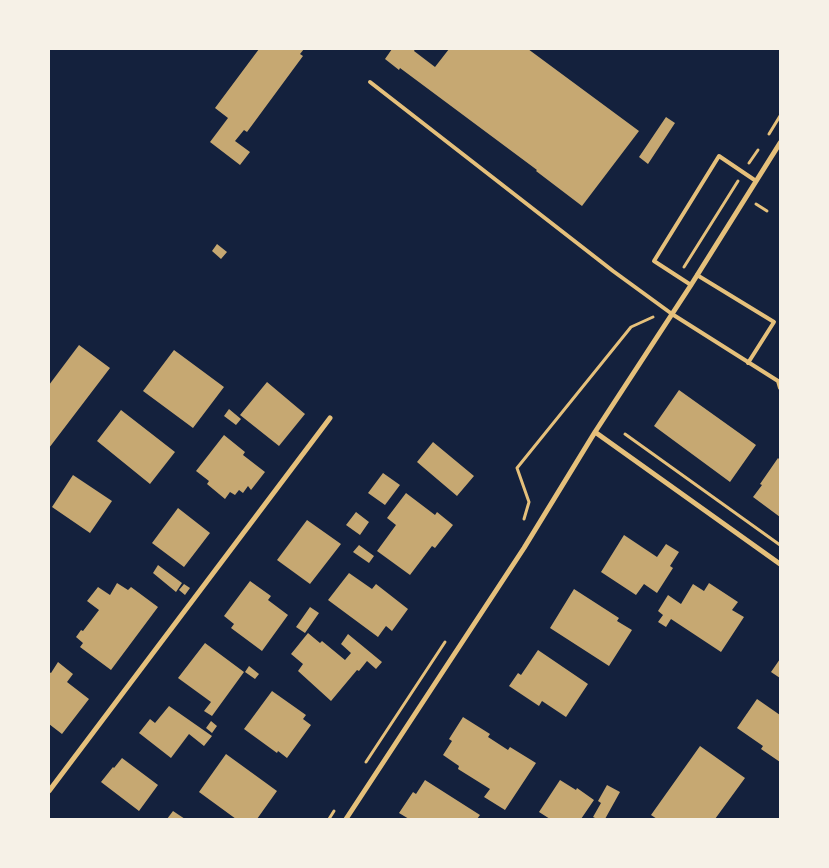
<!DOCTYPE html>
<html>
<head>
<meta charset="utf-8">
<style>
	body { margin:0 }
	#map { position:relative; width:829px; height:868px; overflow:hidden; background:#14213d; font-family:"DejaVu Sans",sans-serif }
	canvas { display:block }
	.frame { position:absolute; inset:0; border:50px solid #f6f1e7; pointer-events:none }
</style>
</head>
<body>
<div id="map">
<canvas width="829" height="868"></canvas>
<div class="frame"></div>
</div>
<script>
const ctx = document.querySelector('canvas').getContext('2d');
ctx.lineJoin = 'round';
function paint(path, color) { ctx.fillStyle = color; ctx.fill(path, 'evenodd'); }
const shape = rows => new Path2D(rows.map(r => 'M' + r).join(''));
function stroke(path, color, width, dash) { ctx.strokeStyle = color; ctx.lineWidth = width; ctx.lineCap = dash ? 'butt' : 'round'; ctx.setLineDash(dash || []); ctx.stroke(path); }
const building = shape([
	[259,49,304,49,300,54,303,56,247,132,244,130,235,141,250,152,240,165,210,142,228,118,215,108],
	[392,49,415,49,414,51,435,67,449,49,528,49,639,131,582,206,536,171,537,170,400,68,399,70,385,59],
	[666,117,675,123,648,164,639,157],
	[217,244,227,252,221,259,212,251],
	[79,345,110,368,49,448,49,385],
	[174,350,224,387,193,428,143,391],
	[267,382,305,414,279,446,240,415],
	[679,390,756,445,730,482,654,426],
	[229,409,241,419,236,425,224,416],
	[121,410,175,452,150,484,97,441],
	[224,435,245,452,243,455,265,472,251,490,248,486,243,493,239,490,235,495,230,492,225,499,207,484,209,481,196,471],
	[433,442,474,476,457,496,417,462],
	[778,458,780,460,780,517,753,497,762,485,760,484],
	[383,473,400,485,385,505,368,493],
	[73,475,112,501,90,533,52,507],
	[406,493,435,515,437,512,453,525,435,548,432,546,410,575,377,551,396,525,387,518],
	[178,508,210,533,184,567,152,543],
	[356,512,369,522,360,535,346,525],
	[307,520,341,544,310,584,277,560],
	[624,535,657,557,666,544,679,552,670,566,673,568,657,593,644,584,636,595,601,572],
	[359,545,374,556,369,563,353,552],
	[158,565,182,583,176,592,153,573],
	[349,573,372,589,376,584,408,609,392,631,386,626,378,637,328,600],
	[250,581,271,596,268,600,288,615,262,651,231,628,234,624,224,616],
	[117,583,128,590,131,587,158,607,111,670,80,647,83,643,76,637,81,630,83,631,99,610,87,601,98,587,110,595],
	[709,583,738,602,732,610,744,617,721,652,671,619,666,627,658,622,663,615,658,611,668,595,681,604,693,584,704,591],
	[184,584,190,588,185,595,179,590],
	[574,589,619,618,617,621,632,630,609,666,550,628],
	[310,607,319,613,305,633,296,627],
	[308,633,320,643,322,641,345,660,351,653,341,644,348,634,382,662,376,669,367,661,359,671,357,670,331,701,298,671,303,664,291,654],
	[205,643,244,672,212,716,204,711,211,702,178,678],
	[538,650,588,684,566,717,542,701,539,706,509,686,518,673,521,675],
	[780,659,780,678,771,672],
	[58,662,73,674,67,682,89,699,62,734,49,724,49,672,51,673],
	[249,666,259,674,255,679,245,672],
	[272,691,306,715,303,719,311,725,287,758,278,751,277,753,244,729],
	[757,699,780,715,780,762,761,749,763,746,737,728],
	[169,706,212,736,204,746,189,734,171,758,139,733,150,719,155,723],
	[463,717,490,734,488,737,508,750,510,747,536,763,505,810,484,797,490,789,458,769,459,766,443,755,452,741,449,739],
	[211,721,217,726,212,733,206,728],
	[700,746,745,778,715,819,657,819,651,815],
	[226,754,277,791,257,819,236,819,199,792],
	[122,758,158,785,139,811,101,782,113,767,114,768],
	[425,780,480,815,477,819,409,819,399,813,413,792,416,794],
	[560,780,576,790,577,788,594,800,581,819,550,819,539,812],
	[607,785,620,792,605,819,597,819,593,817,601,803,598,801],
	[173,811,185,819,167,819]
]);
const path = shape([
	[769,134,780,116],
	[749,163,758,150],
	[756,204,767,211],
	[684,267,738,181],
	[625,434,780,545],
	[524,519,529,502,517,468,631,327,653,317],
	[366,762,445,642],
	[329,819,334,811]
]);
const service = shape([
	[370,82,613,271,672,314,778,381,780,388],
	[697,275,774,322,748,363],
	[691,285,654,261,719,156,756,181]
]);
const minor = shape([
	[595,432,780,564],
	[49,791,330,418],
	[346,819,524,548,595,432,691,285,780,143]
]);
paint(building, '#c6a872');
stroke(path, '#e5c07b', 3);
stroke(service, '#e5c07b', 4);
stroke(minor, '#e5c07b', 5);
</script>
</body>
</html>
